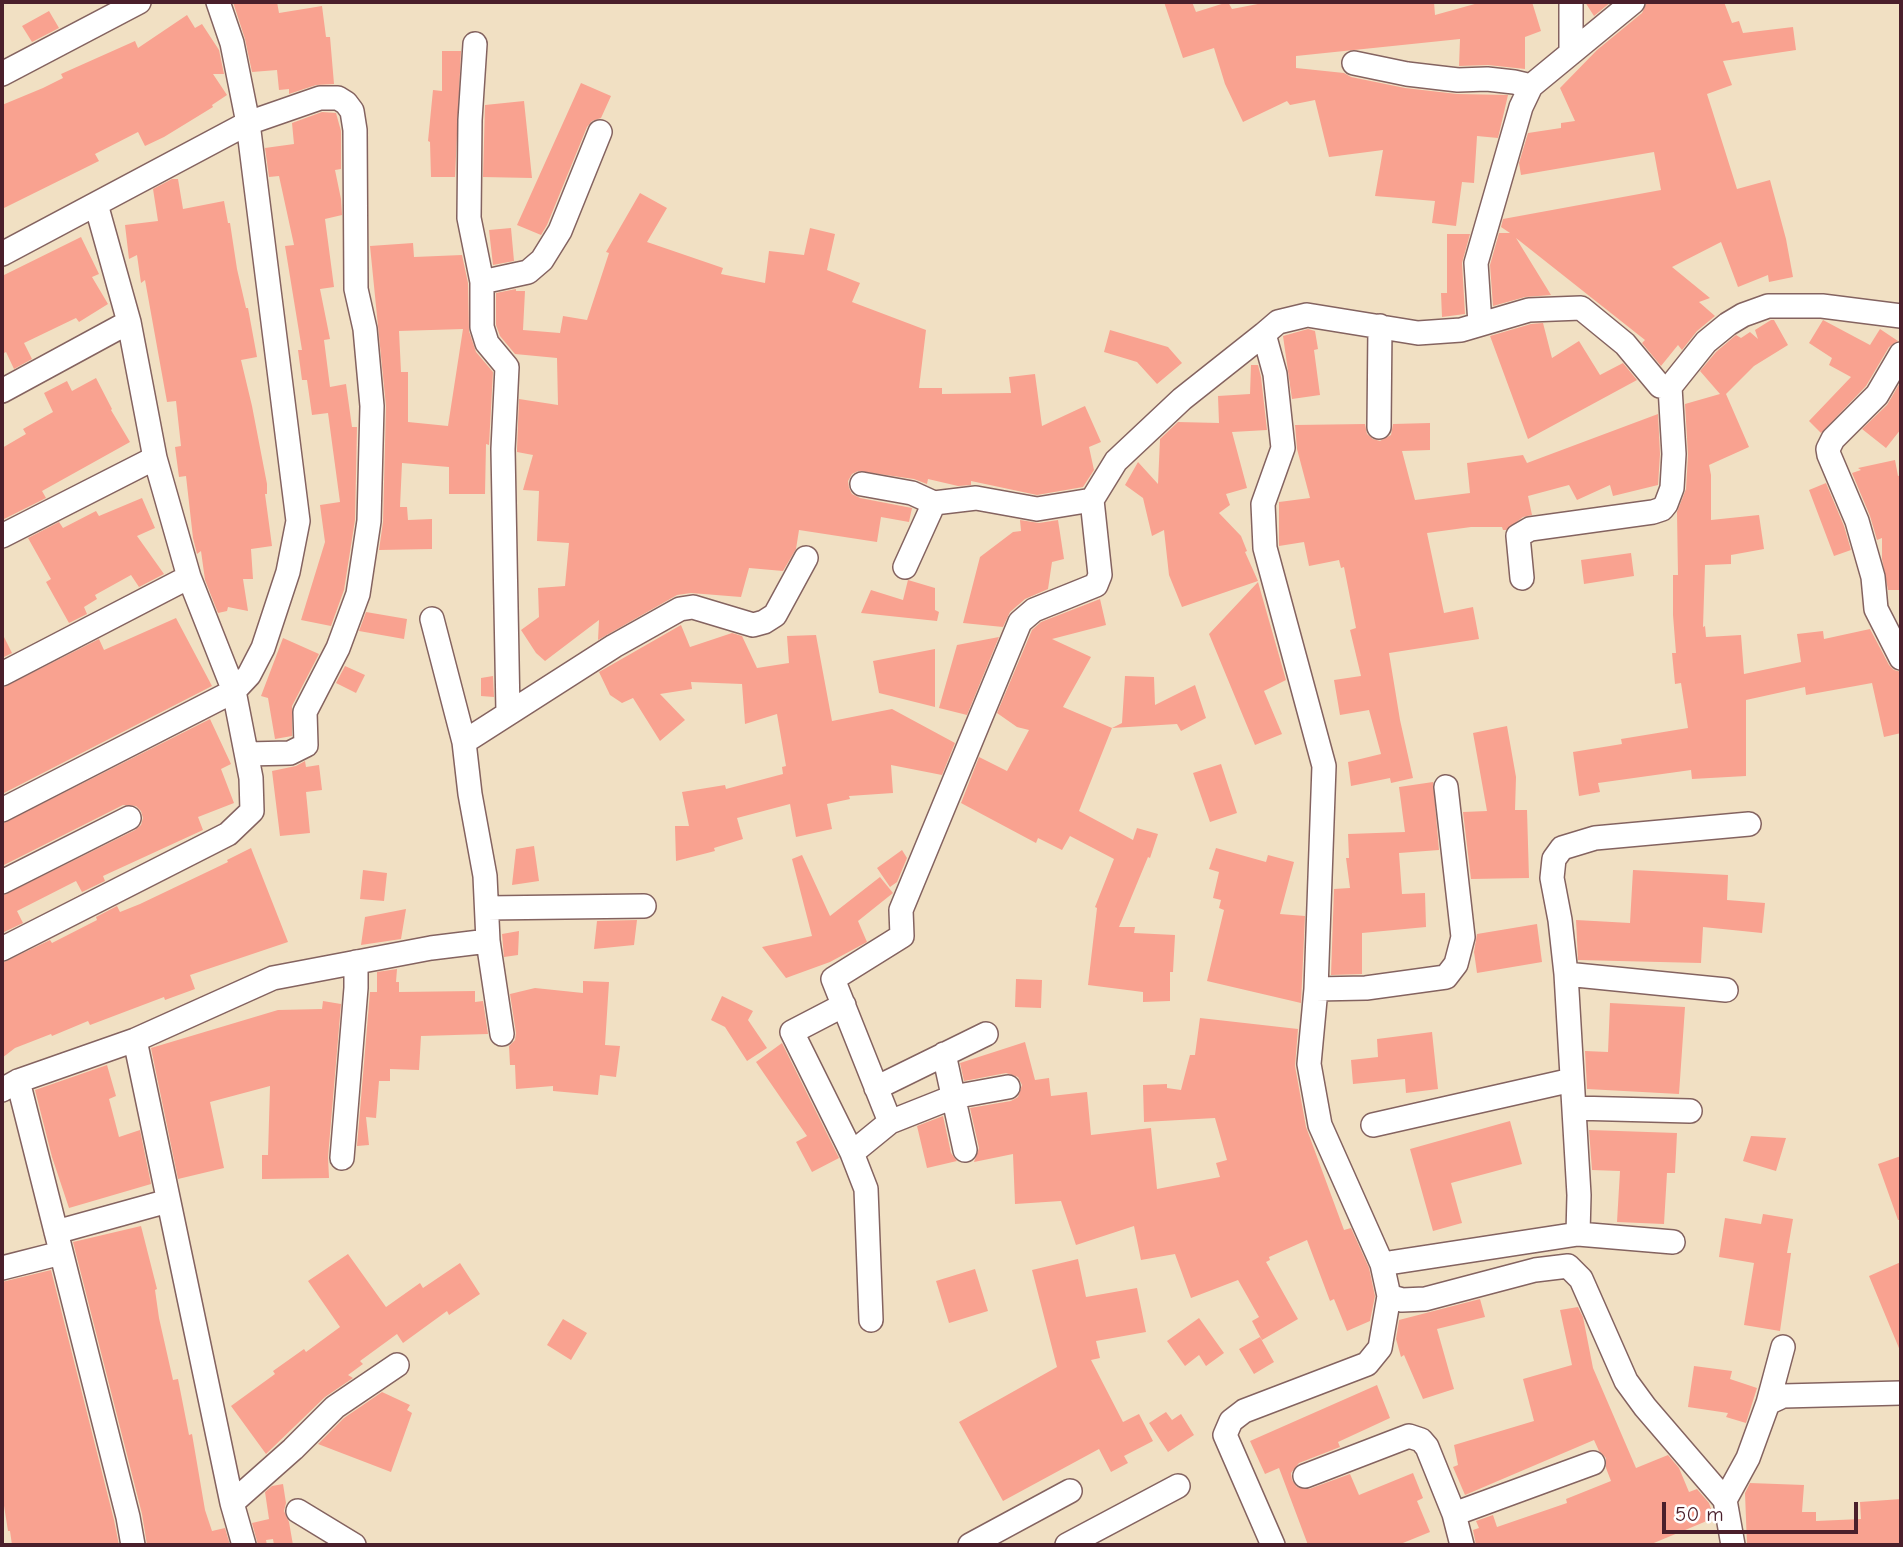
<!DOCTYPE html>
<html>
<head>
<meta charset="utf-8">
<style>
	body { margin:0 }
	#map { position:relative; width:1903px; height:1547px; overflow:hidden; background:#f1e0c3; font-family:"Comic Neue",sans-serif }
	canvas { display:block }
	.frame { position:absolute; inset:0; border:4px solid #4a1f2b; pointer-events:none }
	.scale { position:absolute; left:1662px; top:1502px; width:196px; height:32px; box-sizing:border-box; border:4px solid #4a1f2b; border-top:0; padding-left:9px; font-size:21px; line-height:24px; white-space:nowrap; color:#4a1f2b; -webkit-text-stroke:5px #fff; paint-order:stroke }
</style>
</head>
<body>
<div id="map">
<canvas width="1903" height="1547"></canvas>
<div class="frame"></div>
<div class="scale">50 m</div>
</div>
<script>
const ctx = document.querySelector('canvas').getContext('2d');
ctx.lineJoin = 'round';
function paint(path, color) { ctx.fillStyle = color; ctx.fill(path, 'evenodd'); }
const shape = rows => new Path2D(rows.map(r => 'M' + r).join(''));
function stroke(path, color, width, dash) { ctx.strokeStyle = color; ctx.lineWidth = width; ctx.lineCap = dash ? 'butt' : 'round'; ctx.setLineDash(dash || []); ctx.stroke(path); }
const building = shape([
	[233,2,277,2,279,13,322,6,326,37,330,37,334,84,316,85,289,94,289,89,279,90,277,70,252,72,245,39],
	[1164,2,1192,2,1196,12,1228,2,1232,9,1268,2,1434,2,1435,15,1482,2,1532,2,1541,31,1525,37,1525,69,1488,65,1459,66,1460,39,1296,56,1296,68,1344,73,1351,77,1405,88,1457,94,1508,95,1498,138,1477,136,1474,183,1462,182,1456,226,1432,223,1435,201,1375,196,1383,150,1329,157,1315,100,1290,105,1287,101,1243,122,1225,84,1214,48,1183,58],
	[1585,2,1611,2,1594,16],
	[1647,2,1724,2,1732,23,1739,21,1743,33,1793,27,1796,50,1723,61,1732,85,1707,94,1737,189,1770,180,1786,239,1793,277,1769,282,1768,275,1738,287,1721,242,1672,267,1710,298,1699,302,1715,316,1697,331,1682,350,1678,345,1661,366,1642,343,1645,340,1516,238,1551,295,1525,297,1493,306,1490,265,1499,233,1510,233,1501,227,1503,219,1661,190,1654,152,1521,175,1519,163,1528,133,1561,128,1561,123,1575,121,1560,88,1597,50,1642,13],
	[49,11,59,28,32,42,22,26],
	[187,15,195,28,202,24,219,50,224,74,213,74,227,95,212,105,213,107,164,137,145,146,138,132,95,154,99,161,2,209,2,105,43,88,63,78,61,74,135,41,138,48],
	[442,51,461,51,455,177,431,177,430,142,428,141,433,90,442,91],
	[581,83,611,96,601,118,592,121,587,127,547,225,541,235,517,225],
	[524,101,532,178,483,177,485,105],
	[322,112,336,113,341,131,341,169,335,170,341,199,342,215,325,219,334,287,320,289,330,339,324,340,330,387,346,384,352,427,357,427,355,520,344,590,331,626,301,620,325,542,320,505,340,502,328,413,312,415,307,380,302,380,298,350,302,350,285,246,294,245,279,176,269,177,265,148,294,144,292,123],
	[172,179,178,179,183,209,224,201,228,223,230,223,237,269,246,308,248,308,257,357,241,360,252,406,267,484,267,494,265,494,272,546,251,549,253,579,243,579,248,611,228,607,227,611,218,613,205,580,201,551,197,554,193,538,186,476,179,477,175,447,181,446,176,401,167,402,145,280,141,283,137,255,129,259,125,225,158,221,153,189],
	[640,193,667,208,647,242,723,268,721,274,765,283,769,251,804,255,810,228,835,234,827,270,860,283,852,302,926,330,919,388,942,388,942,394,1011,393,1009,377,1035,374,1042,426,1085,406,1101,442,1089,447,1094,470,1083,487,1037,495,971,481,971,485,958,486,928,479,927,484,914,479,858,471,852,474,848,481,849,488,852,494,860,498,912,508,909,522,881,517,877,542,799,530,796,549,783,571,749,568,741,597,691,593,677,595,598,640,599,620,545,661,536,653,521,630,539,617,538,588,565,586,569,543,537,541,539,491,523,490,533,455,517,452,517,449,519,399,558,405,557,358,515,354,500,336,496,325,496,293,516,289,516,291,525,291,523,330,560,333,563,316,587,320,609,253,606,252],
	[511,228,514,261,493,265,489,230],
	[1447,234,1470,234,1462,263,1465,314,1442,317,1441,293,1447,293],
	[81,237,99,274,92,277,108,304,79,322,76,318,24,343,32,359,14,369,6,352,2,354,2,276],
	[413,243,414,257,462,255,468,283,469,331,476,352,493,372,489,445,486,444,485,494,449,494,449,467,402,463,400,507,407,507,408,520,432,519,432,549,379,550,383,522,386,406,370,246],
	[463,329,448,426,408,422,408,372,401,372,399,331],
	[1771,320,1774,320,1788,345,1754,366,1726,394,1749,447,1709,465,1711,475,1711,520,1759,515,1764,549,1731,555,1731,564,1705,565,1703,627,1705,626,1706,637,1741,635,1744,674,1801,662,1797,634,1823,631,1824,639,1870,629,1889,665,1894,670,1901,672,1901,733,1884,737,1872,683,1806,695,1805,687,1746,700,1746,776,1692,779,1691,770,1598,783,1600,792,1579,796,1573,752,1622,744,1621,739,1688,728,1681,683,1675,684,1672,653,1676,653,1673,615,1673,575,1678,575,1677,512,1686,489,1688,455,1685,404,1720,394,1700,371,1716,352,1736,335,1741,338,1750,332,1758,339,1755,330],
	[1823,320,1870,345,1880,329,1898,341,1889,347,1866,386,1821,433,1809,421,1851,377,1829,365,1832,358,1809,343],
	[1543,323,1552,358,1579,341,1600,375,1623,363,1637,380,1528,439,1490,336,1531,324],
	[1308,329,1315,331,1318,349,1314,350,1320,395,1292,399,1283,336],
	[1110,330,1168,347,1182,363,1157,384,1137,362,1104,352],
	[1251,365,1258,365,1261,377,1267,430,1232,432,1247,488,1226,494,1230,505,1219,513,1241,536,1247,551,1245,552,1258,581,1182,607,1169,575,1164,530,1152,536,1143,498,1125,485,1138,462,1158,484,1160,439,1178,422,1219,423,1218,396,1250,394],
	[96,378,112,409,111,410,130,442,42,491,46,498,2,520,2,448,26,434,23,429,53,412,44,393,67,381,72,391],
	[1901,381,1901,429,1886,448,1862,429,1887,405],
	[1658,414,1660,454,1658,485,1613,496,1610,485,1577,500,1569,485,1528,496,1532,515,1523,517,1506,530,1503,530,1502,527,1471,527,1427,533,1444,613,1473,607,1479,639,1389,653,1400,720,1413,778,1391,783,1390,778,1351,786,1348,762,1381,754,1369,710,1340,715,1334,680,1361,676,1350,630,1356,628,1344,567,1341,568,1339,560,1309,566,1304,542,1279,546,1279,502,1310,498,1297,449,1295,425,1365,424,1367,434,1373,439,1380,441,1391,435,1393,424,1430,423,1430,450,1402,451,1415,500,1470,493,1467,463,1523,455,1527,463],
	[1895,460,1898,476,1901,475,1901,590,1888,590,1882,559,1882,538,1877,540,1870,516,1852,473,1861,470,1858,468],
	[1826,483,1844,526,1851,550,1834,556,1809,490],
	[142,498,155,528,137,536,164,574,139,587,131,575,95,595,97,599,84,607,87,614,69,623,46,582,51,579,28,538,59,522,63,528,96,511,99,516],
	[1020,520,1039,523,1058,520,1064,559,1052,562,1048,589,1025,599,1010,612,1003,627,963,623,980,557,1013,532,1021,531],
	[1631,553,1634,576,1584,584,1581,560],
	[908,580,935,588,935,610,939,612,937,621,861,613,871,590,903,600],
	[1258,582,1286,680,1264,691,1282,734,1255,745,1209,634],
	[1100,599,1106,625,1052,639,1091,657,1063,707,1112,728,1122,723,1125,676,1154,677,1155,705,1195,685,1206,718,1181,731,1177,724,1112,728,1079,811,1133,840,1137,828,1158,834,1150,858,1148,857,1119,927,1135,927,1134,933,1175,935,1173,972,1170,972,1170,1001,1143,1002,1143,992,1088,985,1097,908,1095,907,1114,859,1070,836,1062,850,1038,838,1036,843,961,803,979,757,1007,771,1029,730,1017,727,997,713,1032,630,1041,622],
	[366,612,407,619,404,639,359,631],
	[176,618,212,686,2,794,2,688,99,639,104,650],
	[681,625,690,647,732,633,742,636,757,668,789,663,787,636,816,635,832,721,892,709,955,743,942,775,891,765,893,793,849,796,850,799,827,804,832,829,796,837,790,804,737,818,743,839,714,848,715,851,676,861,675,826,689,826,682,792,725,785,726,789,783,774,782,767,786,766,777,714,745,724,742,684,691,682,692,689,660,694,685,720,660,741,633,698,622,703,610,695,599,672],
	[2,633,12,653,2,658],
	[999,637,967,715,939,708,957,645],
	[283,638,319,654,292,706,292,736,275,739,268,698,261,696],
	[935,649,935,707,879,693,873,661],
	[345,666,365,675,356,693,336,683],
	[493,676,494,697,481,696,481,678],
	[210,719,231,764,221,769,234,803,198,817,203,830,103,876,105,881,82,892,76,881,17,911,23,923,2,933,2,896,135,830,141,825,143,818,141,811,136,806,123,805,2,866,2,824],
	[1507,726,1516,777,1515,810,1527,810,1529,878,1471,879,1463,812,1487,811,1473,733],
	[305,761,306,767,319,765,322,790,306,792,310,833,280,836,272,771,296,766],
	[1221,764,1237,813,1210,822,1193,773],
	[1433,782,1439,850,1399,853,1402,894,1425,893,1426,927,1362,933,1362,974,1331,975,1334,889,1350,888,1346,858,1349,858,1348,834,1405,832,1399,787],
	[534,846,539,881,512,885,516,849],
	[251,848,288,942,190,975,195,989,165,1000,164,997,90,1025,88,1021,52,1036,51,1034,15,1048,2,1058,2,963,50,940,52,943,97,920,96,917,117,906,120,912,140,904,228,862,227,860],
	[1216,848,1266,862,1268,855,1294,862,1280,914,1305,916,1301,1003,1207,981,1224,910,1219,908,1221,900,1213,898,1219,872,1209,869],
	[902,850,907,858,897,882,890,887,877,868],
	[802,855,830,916,880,877,893,893,858,921,867,942,830,962,786,978,762,947,812,936,792,859],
	[363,870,387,873,384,901,360,899],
	[1633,870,1728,875,1727,900,1765,903,1762,933,1703,927,1701,963,1578,960,1576,920,1630,923],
	[406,909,401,939,361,945,365,917],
	[637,920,634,945,594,949,597,921],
	[1537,924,1542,962,1477,973,1474,952,1477,934],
	[519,931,518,955,504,957,502,934],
	[397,969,396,982,399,982,399,992,475,991,475,1002,483,1001,488,1034,421,1036,419,1070,390,1069,390,1081,379,1081,376,1118,366,1117,369,1145,357,1146,370,992,377,992,377,972],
	[1016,979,1042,980,1041,1008,1015,1007],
	[583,981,609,982,605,1045,620,1046,616,1077,600,1075,598,1095,553,1091,553,1086,516,1089,515,1065,510,1065,509,1046,515,1040,516,1033,510,994,535,988,583,993],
	[722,996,753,1011,748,1020,767,1048,747,1061,725,1027,711,1020],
	[323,1001,341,1004,328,1157,329,1178,262,1179,262,1155,268,1155,270,1086,210,1102,224,1168,178,1179,151,1048,278,1010,322,1009],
	[1610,1003,1685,1007,1679,1094,1587,1089,1585,1051,1608,1052],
	[1200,1018,1298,1029,1295,1066,1306,1127,1344,1230,1351,1228,1369,1268,1375,1296,1370,1321,1347,1331,1334,1299,1330,1301,1307,1240,1269,1257,1270,1260,1266,1262,1298,1319,1262,1340,1252,1321,1259,1317,1238,1280,1191,1298,1175,1254,1141,1260,1134,1226,1076,1245,1061,1201,1015,1204,1013,1154,974,1162,979,1148,970,1108,1011,1101,1018,1097,1022,1085,1018,1077,1006,1073,964,1081,960,1063,1025,1042,1035,1080,1049,1078,1051,1096,1087,1092,1091,1135,1151,1128,1157,1189,1220,1177,1216,1163,1227,1160,1215,1118,1144,1122,1143,1085,1167,1084,1167,1088,1181,1090,1190,1055,1195,1055],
	[1432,1032,1438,1089,1406,1093,1405,1079,1353,1084,1351,1060,1378,1057,1377,1039],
	[782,1043,839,1158,812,1172,796,1142,807,1136,756,1062],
	[107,1065,116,1096,109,1099,119,1137,140,1130,151,1184,69,1208,52,1157,35,1090],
	[943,1116,951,1153,957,1161,927,1168,917,1126],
	[1510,1121,1522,1164,1451,1183,1462,1223,1433,1231,1410,1149],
	[1589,1130,1677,1133,1675,1173,1667,1173,1664,1224,1617,1222,1620,1171,1592,1170],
	[1751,1136,1786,1138,1776,1171,1743,1161],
	[1901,1156,1901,1220,1898,1220,1878,1164],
	[1763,1214,1793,1219,1787,1253,1791,1253,1780,1331,1744,1325,1754,1263,1719,1257,1725,1218,1761,1224],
	[141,1226,157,1289,155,1290,159,1318,173,1380,178,1379,189,1435,192,1434,205,1510,212,1531,225,1528,230,1545,147,1545,142,1514,73,1242],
	[348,1254,386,1307,420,1283,423,1288,460,1263,480,1294,449,1315,447,1311,403,1343,397,1334,360,1361,363,1364,348,1375,353,1378,325,1397,266,1454,231,1406,275,1374,273,1371,304,1349,306,1352,340,1327,308,1281],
	[1078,1259,1086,1297,1137,1288,1146,1332,1096,1341,1100,1358,1091,1360,1123,1422,1139,1414,1153,1441,1124,1456,1128,1463,1111,1472,1099,1449,1003,1501,959,1422,1057,1367,1032,1270],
	[1901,1262,1901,1353,1869,1276],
	[975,1269,988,1311,949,1323,936,1281],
	[51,1270,114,1520,119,1545,12,1545,10,1531,8,1531,2,1493,2,1282],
	[1480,1299,1485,1317,1437,1329,1454,1389,1423,1399,1404,1355,1401,1357,1396,1339,1399,1320],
	[1578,1307,1583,1317,1593,1368,1636,1468,1668,1455,1679,1468,1689,1492,1697,1489,1709,1503,1714,1518,1649,1545,1476,1545,1473,1530,1479,1528,1476,1521,1493,1515,1497,1527,1567,1503,1566,1499,1611,1481,1606,1468,1606,1458,1599,1451,1594,1440,1465,1495,1453,1467,1458,1465,1454,1445,1534,1421,1523,1379,1572,1365,1560,1310],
	[1199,1318,1224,1353,1206,1366,1199,1355,1185,1366,1167,1341],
	[563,1319,587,1333,571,1360,547,1345],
	[1260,1337,1274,1362,1254,1374,1239,1349],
	[1694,1366,1732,1371,1730,1379,1757,1388,1746,1423,1726,1417,1728,1413,1688,1407],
	[1377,1385,1390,1418,1338,1442,1340,1447,1299,1463,1291,1473,1292,1480,1297,1487,1309,1489,1350,1474,1359,1495,1413,1473,1423,1498,1417,1501,1430,1532,1398,1545,1308,1545,1279,1468,1265,1474,1250,1441],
	[382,1392,410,1405,407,1410,412,1413,391,1472,318,1444,344,1418],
	[1166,1412,1172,1420,1181,1414,1194,1435,1168,1452,1149,1423],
	[1750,1483,1804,1485,1802,1512,1816,1512,1816,1521,1861,1519,1860,1502,1901,1499,1901,1545,1747,1545,1745,1493],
	[283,1484,286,1503,284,1511,289,1522,293,1545,274,1545,273,1539,266,1540,267,1545,258,1545,252,1523,269,1519,265,1492,272,1486]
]);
const minor = shape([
	[1571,2,1571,53],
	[475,44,470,120,469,218,482,282,482,327,487,343,507,367,503,449,508,712],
	[1354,63,1407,74,1458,80,1487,79,1514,82,1531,86],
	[2,74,139,2],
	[2,254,248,123,232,43,218,2],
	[482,282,528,272,542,260,560,231,600,132],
	[1480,324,1476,263,1521,107,1531,86,1633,2],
	[1901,354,1877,395,1833,439,1828,449,1829,455,1857,521,1873,577,1876,609,1901,658],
	[2,391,129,322],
	[1379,427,1380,326],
	[862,484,912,493,934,503,976,498,1037,509,1092,500],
	[2,536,155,458],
	[905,567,934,503],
	[1522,578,1518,536,1530,529,1653,512,1662,509,1666,504,1672,488,1674,454,1670,387,1706,342,1728,324,1743,315,1768,306,1822,306,1901,316],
	[432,619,464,742],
	[2,674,189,577,155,458,129,322,96,204],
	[2,810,234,691,249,675,263,648,288,572,298,521,248,123,320,98,338,98,346,103,352,111,355,130,356,289,365,329,372,406,369,521,358,594,338,648,305,712,306,745,290,753,247,754],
	[2,882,129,818],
	[487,908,644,906],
	[488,941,485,876,470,794,464,742,614,646,680,609,693,607,753,625,764,622,775,615,806,558],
	[2,949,228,834,252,811,251,778,234,691,189,577],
	[1566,974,1726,990],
	[1316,989,1366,988,1446,977,1456,964,1463,937,1446,787],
	[844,1005,792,1032,852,1153,866,1189,871,1320],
	[135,1040,232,1503,244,1545],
	[944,1054,965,1150],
	[18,1081,128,1517,133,1545],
	[876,1088,986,1034],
	[2,1090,18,1081,135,1040,273,978,431,948,488,941,502,1034],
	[1574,1108,1690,1111],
	[890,1122,833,979,902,936,901,910,1020,622,1034,610,1096,585,1100,575,1092,500,1116,461,1182,399,1264,334],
	[1373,1125,1572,1080],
	[852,1153,890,1122,953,1097,1008,1087],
	[342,1158,356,988,356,962],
	[56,1232,168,1201],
	[1578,1234,1673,1242],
	[1382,1264,1578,1234,1579,1195,1566,974,1560,920,1552,878,1554,859,1562,848,1595,838,1749,824],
	[2,1268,61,1253],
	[1389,1296,1402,1300,1425,1299,1535,1270,1568,1266,1581,1279,1626,1381,1645,1407,1725,1500,1733,1545],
	[1768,1403,1783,1347],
	[1305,1476,1409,1436,1421,1440,1427,1447,1454,1514,1462,1545],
	[1725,1500,1748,1458,1768,1403,1783,1396,1901,1393],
	[232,1503,293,1449,335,1407,397,1365],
	[298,1511,354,1545],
	[1454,1514,1593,1463],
	[970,1545,1070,1491],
	[1067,1545,1178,1486],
	[1273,1545,1225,1435,1231,1421,1244,1411,1367,1364,1380,1348,1389,1296,1382,1264,1320,1125,1309,1064,1316,989,1324,766,1265,548,1263,504,1283,448,1275,374,1264,334,1278,322,1307,315,1418,333,1461,330,1529,310,1581,308,1625,344,1660,386,1670,387]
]);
paint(building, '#f9a290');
stroke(minor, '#846360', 26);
stroke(minor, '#fff', 23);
</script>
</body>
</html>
